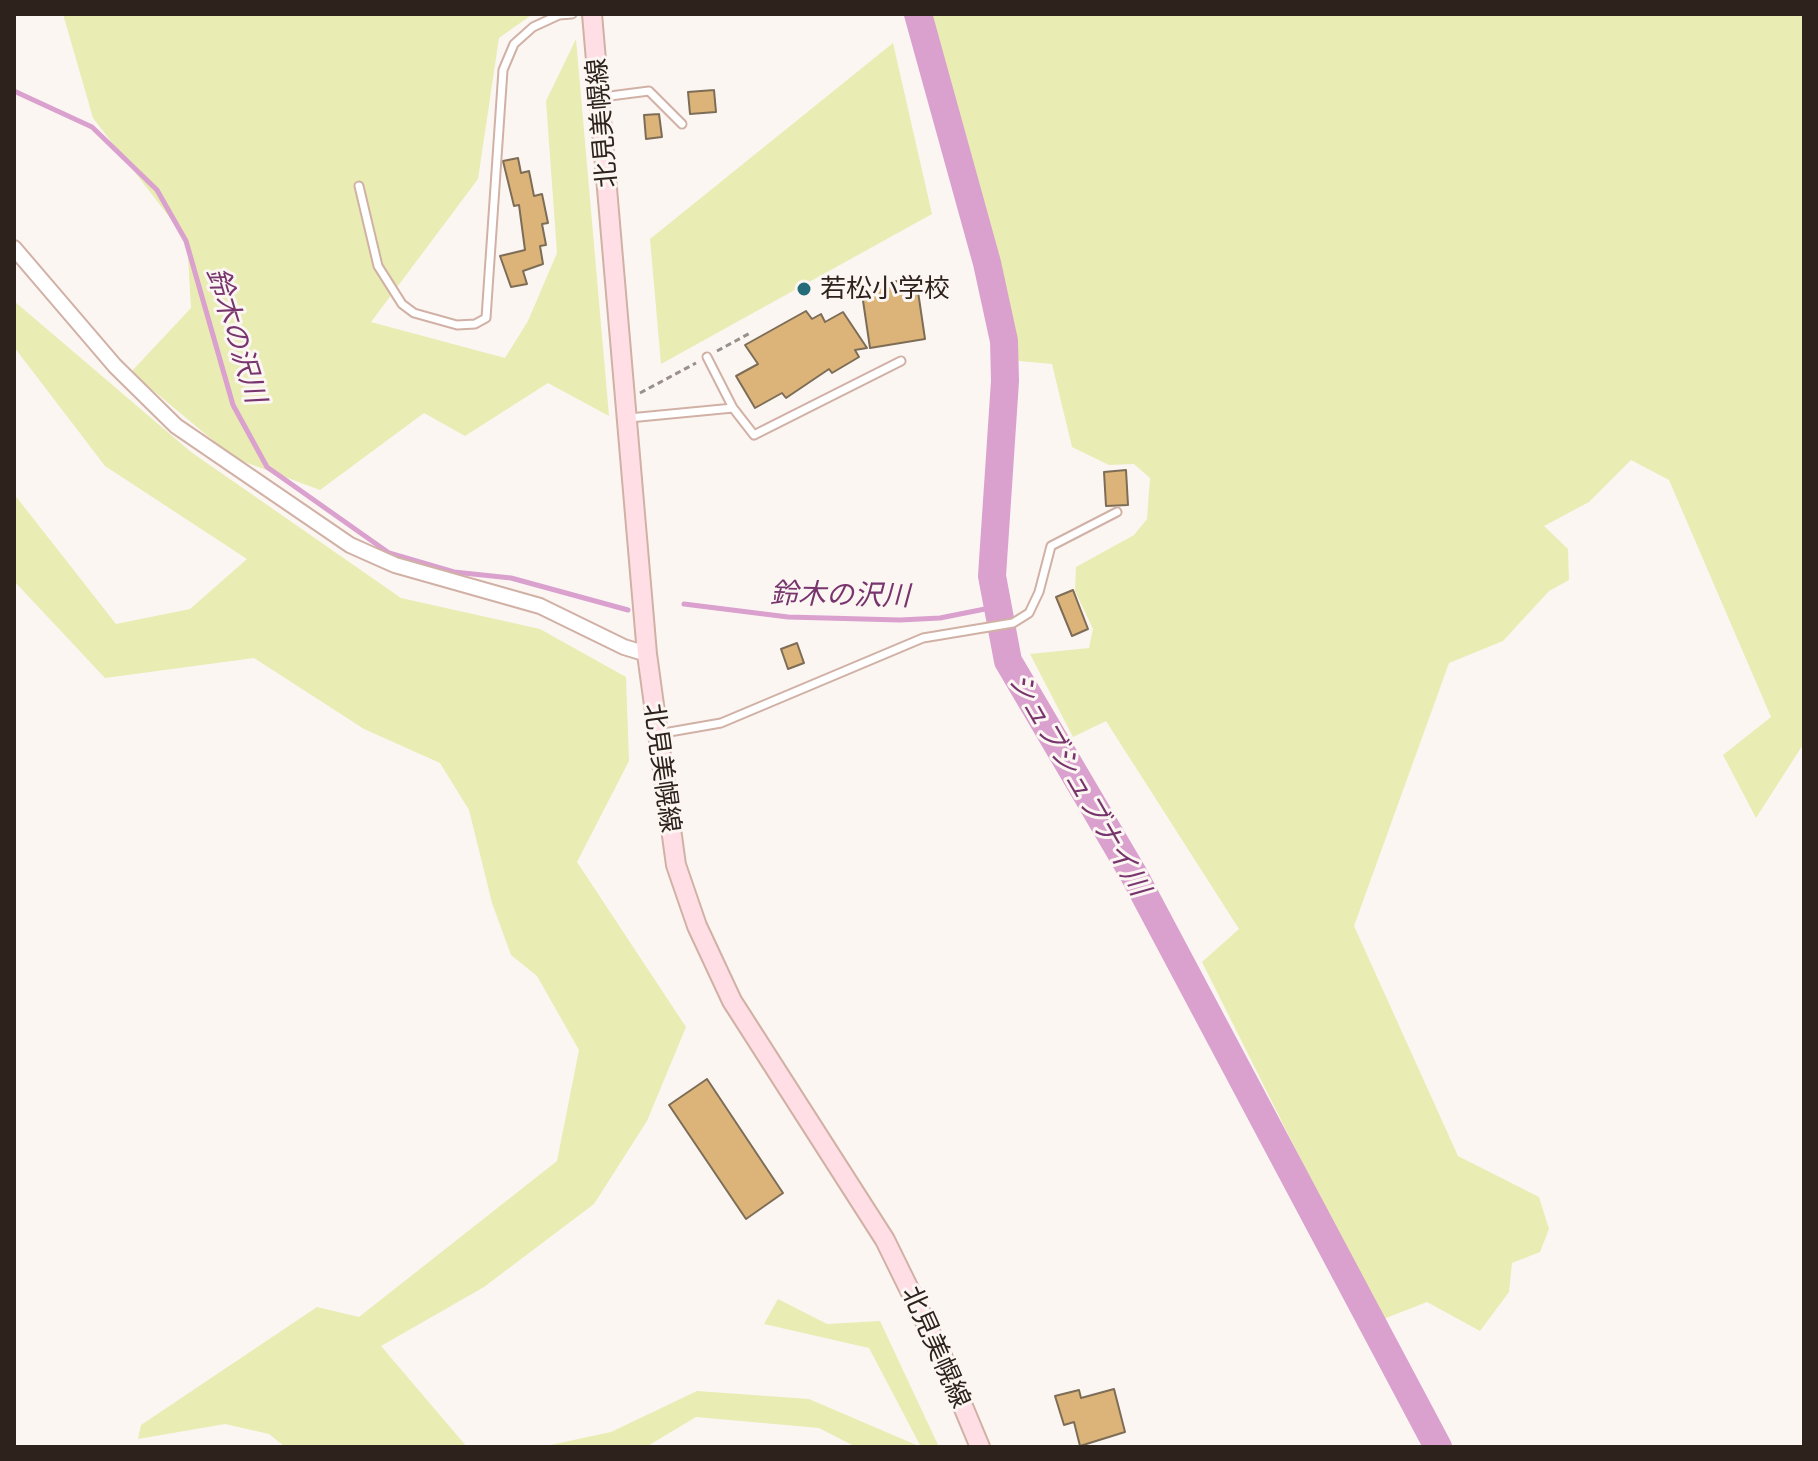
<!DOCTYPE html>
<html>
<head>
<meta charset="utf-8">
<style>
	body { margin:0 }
	#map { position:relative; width:1818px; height:1461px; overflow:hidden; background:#fcf6f3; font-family:Lato,sans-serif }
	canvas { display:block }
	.frame { position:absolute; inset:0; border:16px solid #2e221d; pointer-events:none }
</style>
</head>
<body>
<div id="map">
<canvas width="1818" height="1461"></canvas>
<div class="frame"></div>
</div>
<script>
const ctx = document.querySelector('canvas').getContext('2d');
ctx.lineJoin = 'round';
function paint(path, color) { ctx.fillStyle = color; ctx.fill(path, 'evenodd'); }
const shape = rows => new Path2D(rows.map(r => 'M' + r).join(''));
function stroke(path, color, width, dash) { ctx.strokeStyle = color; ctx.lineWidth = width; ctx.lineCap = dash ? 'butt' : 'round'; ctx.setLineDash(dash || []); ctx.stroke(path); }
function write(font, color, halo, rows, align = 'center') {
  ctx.font = font + ' Lato,"Noto Sans JP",sans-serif'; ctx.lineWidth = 6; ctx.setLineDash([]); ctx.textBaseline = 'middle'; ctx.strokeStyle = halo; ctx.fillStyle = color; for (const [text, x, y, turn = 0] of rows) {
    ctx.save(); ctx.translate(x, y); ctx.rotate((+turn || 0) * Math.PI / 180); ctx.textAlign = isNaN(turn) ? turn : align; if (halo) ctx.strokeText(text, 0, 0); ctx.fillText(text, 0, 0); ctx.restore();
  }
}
const green = shape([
	[63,14,533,14,499,38,478,179,371,322,505,358,528,321,557,253,546,101,576,39,609,416,548,383,465,436,424,413,320,490,234,458,131,372,191,308,187,240,93,118],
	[907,14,1804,14,1804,743,1756,818,1723,755,1771,717,1669,480,1631,460,1589,502,1544,526,1568,549,1569,580,1549,591,1503,641,1449,663,1354,926,1458,1156,1539,1197,1549,1229,1540,1252,1512,1263,1509,1292,1480,1331,1427,1302,1381,1320,1202,962,1239,929,1106,721,1073,737,1030,654,1089,648,1093,629,1075,591,1076,567,1134,535,1147,519,1150,478,1134,464,1109,465,1072,447,1052,364,1019,361,991,326],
	[893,43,932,214,661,364,650,239],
	[14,301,191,452,401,598,540,629,626,677,629,761,577,862,686,1027,647,1121,594,1204,484,1287,381,1346,467,1447,285,1447,269,1434,225,1424,138,1439,141,1425,317,1307,359,1317,557,1161,579,1050,537,976,511,955,492,903,469,810,440,763,364,729,254,658,105,678,14,581,14,494,116,624,190,609,247,559,105,466,14,347],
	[778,1299,827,1324,880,1321,939,1447,856,1447,819,1428,696,1417,646,1447,541,1447,611,1432,697,1391,809,1399,921,1447,869,1348,764,1324]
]);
const stream = shape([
	[14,91,92,127,157,190,186,241,233,405,267,467,389,553,454,572,511,578,628,610],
	[684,604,788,617,900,620,940,618,995,607]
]);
const river = shape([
	[918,14,987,263,1004,341,1005,381,992,576,1008,661,1134,875,1438,1447]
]);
const building = shape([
	[714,90,716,112,690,114,688,92,714,90],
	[659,114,662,137,646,139,644,115,659,114],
	[518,158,521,173,529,171,534,196,542,194,548,223,542,224,546,245,540,246,543,264,523,271,527,284,511,287,500,256,525,250,519,205,514,206,503,161,518,158],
	[916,278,925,339,870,348,861,287,916,278],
	[806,311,812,319,821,314,825,322,843,312,867,348,855,350,859,357,832,373,829,369,786,398,782,393,755,408,736,376,758,364,745,345,806,311],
	[1126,470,1128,505,1106,506,1104,472,1126,470],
	[1073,590,1088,629,1072,636,1056,597,1073,590],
	[797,643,804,663,788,669,781,649,797,643],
	[707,1079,783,1193,746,1219,669,1105,707,1079],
	[1114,1389,1125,1432,1080,1446,1074,1422,1064,1425,1055,1396,1079,1390,1081,1398,1114,1389]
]);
const path = shape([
	[717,351,752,332],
	[640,393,696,363]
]);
const service = shape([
	[602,97,649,91,682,124],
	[359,186,378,266,402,304,414,313,457,325,475,324,486,318,503,70,514,44,533,27,559,15,572,14],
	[707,357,733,408],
	[629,418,733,408,754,435,901,361],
	[658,734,721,723,923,638,1013,623,1029,613,1039,592,1051,546,1117,512]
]);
const minor = shape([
	[14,248,115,366,176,426,350,545,395,565,540,606,624,647,647,654]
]);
const secondary = shape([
	[592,14,647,654,676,865,697,926,732,1001,885,1240,942,1356,980,1447]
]);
const markers = [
	[804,289,8,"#256c7a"]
];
const streetNames = [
	["北見美幌線",602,123,-95],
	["北見美幌線",662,768,82],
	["北見美幌線",936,1347,66]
];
const poiNames = [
	["若松小学校",820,289]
];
const waterNames = [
	["鈴木の沢川",236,335,73],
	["鈴木の沢川",840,595,1],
	["シュブシュブナイ川",1079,784,60]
];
paint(green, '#e9ecb3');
stroke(stream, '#daa1ce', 5);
stroke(river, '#daa1ce', 28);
paint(building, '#dcb479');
stroke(building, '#7d6d56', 2);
stroke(service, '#d1b1a5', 11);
stroke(minor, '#d1b1a5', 18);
stroke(secondary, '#d1b1a5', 22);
stroke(path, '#99908c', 3, [6, 4]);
stroke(service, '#fff', 7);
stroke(minor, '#fff', 14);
stroke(secondary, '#ffdfe5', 18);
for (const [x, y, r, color] of markers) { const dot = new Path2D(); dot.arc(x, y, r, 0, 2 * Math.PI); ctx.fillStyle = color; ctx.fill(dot); stroke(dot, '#fcf6f3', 3); }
write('26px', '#2e221d', '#fcf6f3', streetNames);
write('26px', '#2e221d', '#fcf6f3', poiNames, 'left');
write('italic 28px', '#77346d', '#fcf6f3', waterNames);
</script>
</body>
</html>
